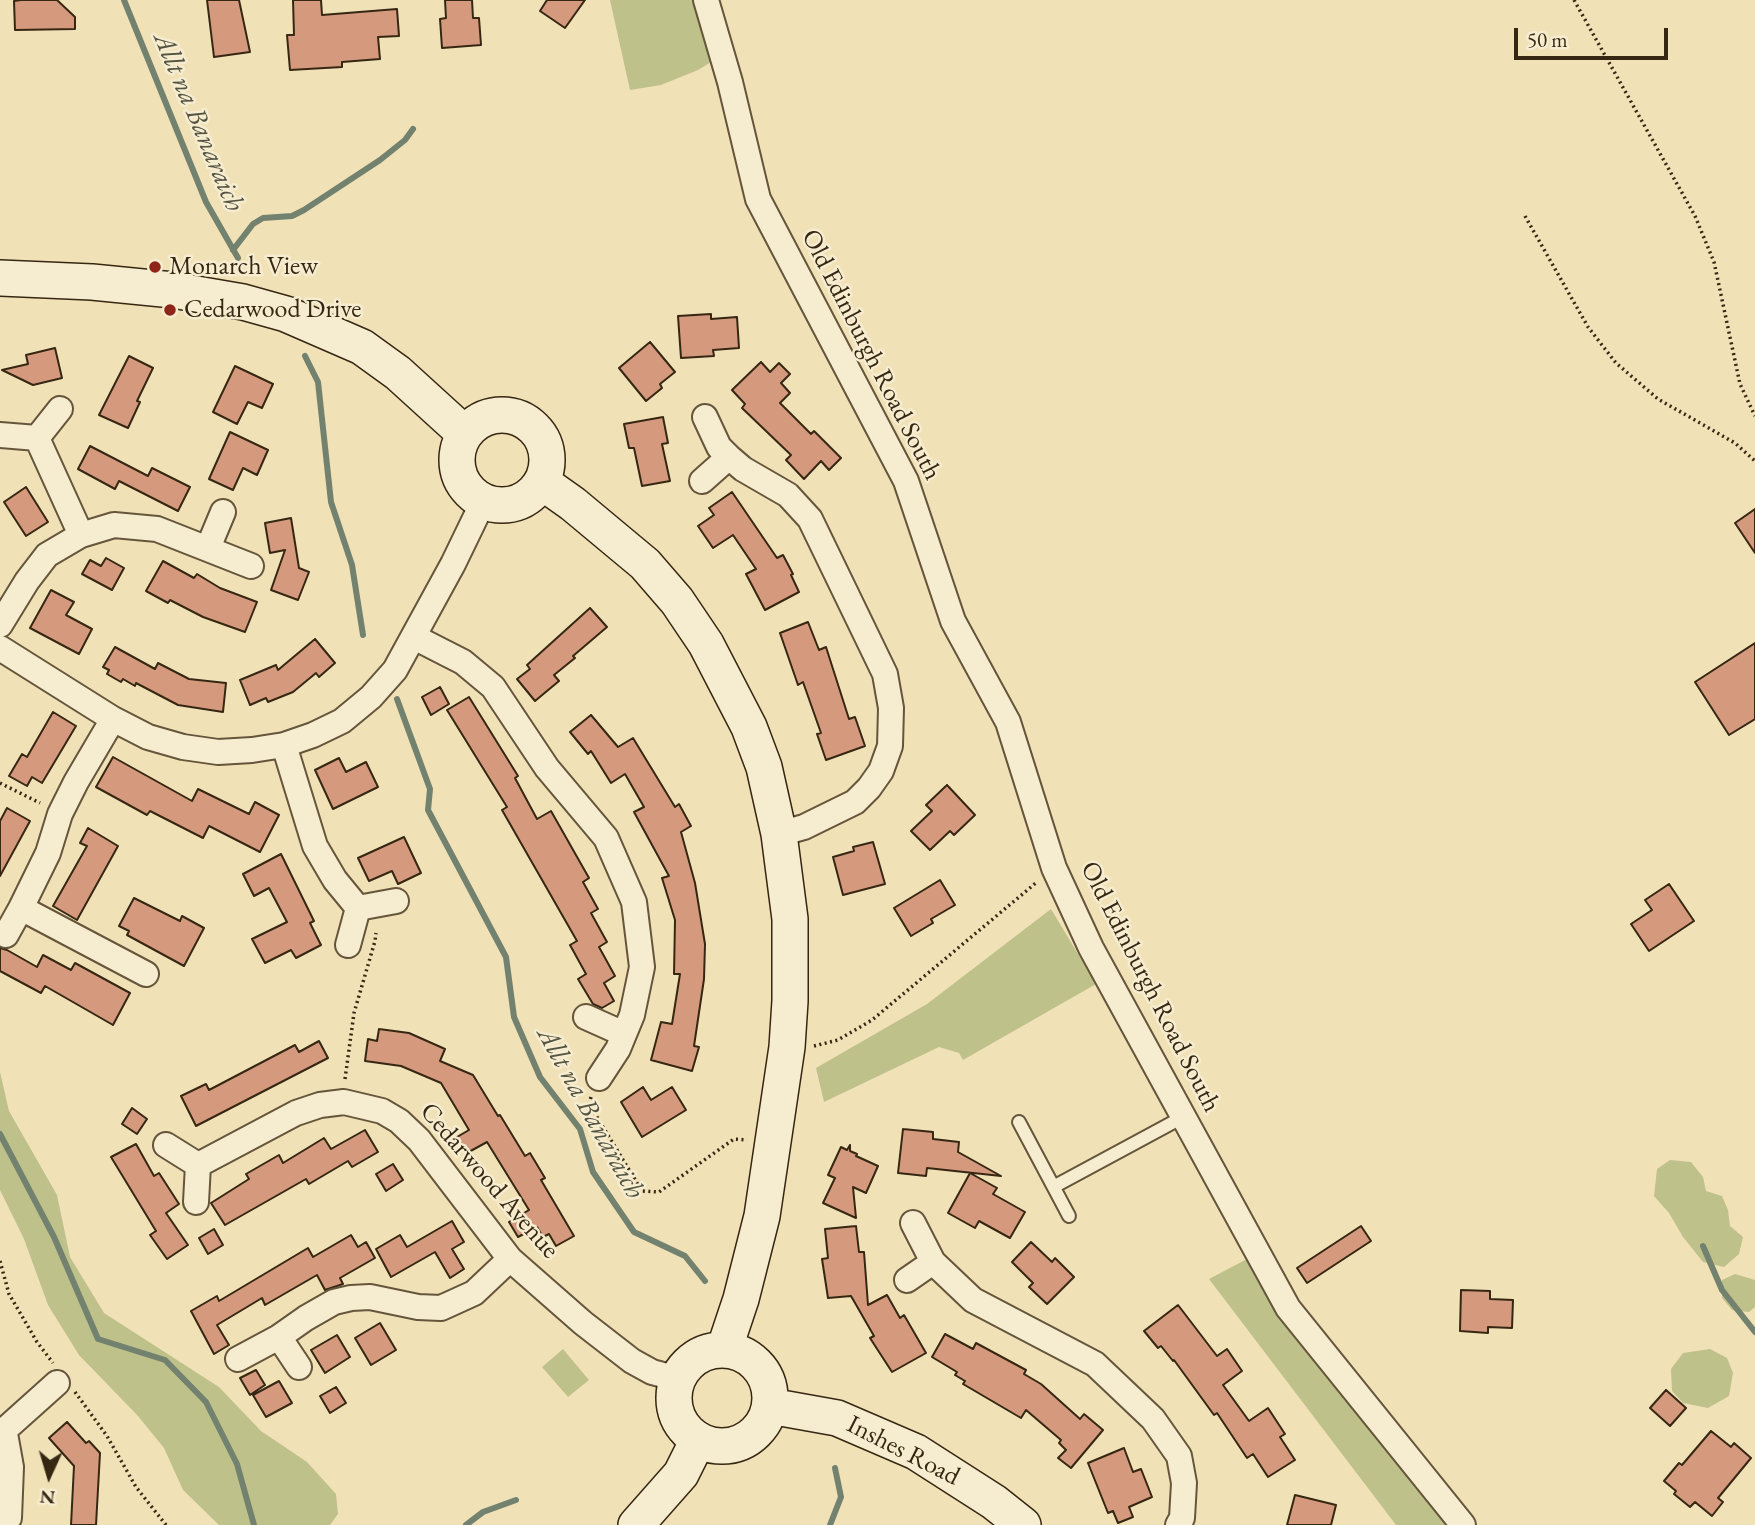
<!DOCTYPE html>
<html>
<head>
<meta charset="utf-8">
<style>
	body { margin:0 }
	#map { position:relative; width:1755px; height:1525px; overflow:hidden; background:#f1e1b7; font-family:"EB Garamond",serif }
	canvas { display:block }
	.north { position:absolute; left:14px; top:1441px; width:70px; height:70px; -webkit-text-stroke:5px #f6ecd0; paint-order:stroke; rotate:184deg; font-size:19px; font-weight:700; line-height:28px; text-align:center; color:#362712 }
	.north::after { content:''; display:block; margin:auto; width:24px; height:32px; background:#362712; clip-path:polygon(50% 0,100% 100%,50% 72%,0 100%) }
	.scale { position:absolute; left:1514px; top:28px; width:154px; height:32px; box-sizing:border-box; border:4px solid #362712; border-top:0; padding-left:9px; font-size:21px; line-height:24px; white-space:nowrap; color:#362712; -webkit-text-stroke:5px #f6ecd0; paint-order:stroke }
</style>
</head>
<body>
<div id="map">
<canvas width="1755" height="1525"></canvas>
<div class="north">N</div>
<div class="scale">50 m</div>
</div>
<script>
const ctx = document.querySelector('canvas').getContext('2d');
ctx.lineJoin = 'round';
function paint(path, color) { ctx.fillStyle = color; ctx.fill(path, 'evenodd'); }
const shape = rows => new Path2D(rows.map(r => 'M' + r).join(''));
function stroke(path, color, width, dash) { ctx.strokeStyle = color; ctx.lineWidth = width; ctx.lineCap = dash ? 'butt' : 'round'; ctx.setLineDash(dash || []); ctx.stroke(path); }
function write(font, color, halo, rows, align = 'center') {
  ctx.font = font + ' "EB Garamond",serif'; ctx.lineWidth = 5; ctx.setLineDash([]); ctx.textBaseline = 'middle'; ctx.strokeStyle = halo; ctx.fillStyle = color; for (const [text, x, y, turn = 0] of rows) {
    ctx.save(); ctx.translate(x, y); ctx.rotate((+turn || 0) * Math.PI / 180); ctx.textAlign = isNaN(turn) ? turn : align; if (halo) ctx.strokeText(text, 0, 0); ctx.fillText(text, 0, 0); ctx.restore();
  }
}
const green = shape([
	[610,0,700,0,716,59,698,70,661,85,630,90],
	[1051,909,1096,984,963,1060,959,1053,939,1047,824,1102,816,1068,927,1004],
	[0,1072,9,1111,57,1195,70,1257,104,1313,219,1387,261,1431,307,1462,336,1494,338,1514,330,1525,219,1525,183,1490,164,1448,138,1416,79,1355,48,1305,24,1239,0,1190],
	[1670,1160,1691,1162,1703,1177,1706,1191,1722,1196,1728,1210,1730,1226,1743,1237,1739,1254,1724,1267,1703,1262,1683,1237,1669,1213,1654,1196,1657,1169],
	[1247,1259,1271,1304,1373,1432,1453,1525,1396,1525,1209,1279],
	[1735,1274,1755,1280,1755,1307,1749,1312,1732,1310,1722,1298,1722,1280],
	[563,1349,589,1380,568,1397,542,1367],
	[1710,1349,1727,1358,1733,1373,1729,1396,1708,1408,1683,1403,1672,1391,1671,1369,1683,1353]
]);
const stream = shape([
	[124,0,206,202,238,258],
	[233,250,253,224,263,218,292,216,304,210,380,160,405,140,413,129],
	[305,356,318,382,331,502,352,565,363,635],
	[397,699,430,789,428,810,506,957,514,1017,540,1077,580,1129,593,1172,634,1232,685,1256,705,1281],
	[0,1134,54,1237,98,1339,165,1360,206,1402,237,1464,254,1525],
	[1703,1246,1722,1290,1755,1332],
	[466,1525,483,1512,516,1500],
	[830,1525,841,1497,835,1468]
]);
const building = shape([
	[21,0,57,0,75,17,75,29,15,30,14,1,21,0],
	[207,0,239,0,250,52,214,57,207,0],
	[293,0,321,0,322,15,397,9,399,36,378,37,380,59,342,62,342,67,290,70,287,35,294,35,293,0],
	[445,0,472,0,473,18,479,18,481,45,442,48,440,19,446,18,445,0],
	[547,0,585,0,565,28,540,11,547,0],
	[711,314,711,319,737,317,739,348,713,350,714,356,681,358,678,316,711,314],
	[650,342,675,372,660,384,662,388,646,401,619,368,650,342],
	[55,348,62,378,33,385,2,370,28,364,26,355,55,348],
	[129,356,153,368,137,401,140,402,128,428,99,415,129,356],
	[761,362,770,372,779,363,790,374,781,383,790,393,780,403,811,434,814,431,841,458,829,470,821,461,804,479,786,460,791,455,742,408,745,404,732,390,761,362],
	[235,366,273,384,262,408,248,402,237,424,213,412,235,366],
	[663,417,668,443,662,444,670,481,642,486,634,448,629,448,624,424,663,417],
	[230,432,268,450,257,475,243,468,233,490,209,479,230,432],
	[90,446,148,476,152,468,190,487,178,511,119,481,115,489,78,469,90,446],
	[26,487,48,522,26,536,4,502,26,487],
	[732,492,777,558,783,555,793,574,791,575,799,592,765,610,746,574,756,569,733,535,713,548,698,526,714,515,709,508,732,492],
	[1755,509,1755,553,1735,523,1755,509],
	[291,518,299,568,309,572,298,600,271,590,285,550,270,553,265,523,291,518],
	[106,558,124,568,112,590,82,574,90,560,101,566,106,558],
	[163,561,194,578,197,574,220,588,257,602,245,632,203,617,170,600,168,603,146,591,163,561],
	[51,590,74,602,66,615,92,629,79,654,30,628,51,590],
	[590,608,607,627,573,656,575,658,554,675,559,681,535,701,517,679,530,669,527,665,590,608],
	[808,622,819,650,826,647,849,719,855,717,865,746,826,760,817,734,821,733,803,682,798,685,780,633,808,622],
	[315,639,335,663,319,677,316,673,293,692,268,702,266,698,250,705,240,680,276,665,278,670,315,639],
	[1755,643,1755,719,1729,735,1695,682,1755,643],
	[115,647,155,669,158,663,189,679,226,683,223,712,178,705,136,683,135,686,123,679,121,682,107,674,109,670,103,667,115,647],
	[440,687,449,704,431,715,422,697,440,687],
	[469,697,518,776,515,778,537,819,551,811,589,878,583,882,598,909,591,913,607,942,599,947,615,976,604,983,614,1001,602,1008,593,1004,578,979,586,974,570,945,577,941,502,810,507,807,447,710,469,697],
	[53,712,76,726,42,783,32,777,27,786,9,776,22,754,27,757,53,712],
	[591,715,618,747,633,738,675,807,679,804,691,826,681,832,695,883,705,944,704,979,694,1046,699,1047,692,1071,651,1060,661,1022,672,1024,680,974,674,974,675,920,662,878,669,876,634,812,644,807,625,774,611,783,591,751,588,754,570,732,591,715],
	[113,757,192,801,198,789,249,814,255,802,279,815,260,852,209,826,203,838,150,811,147,815,96,787,113,757],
	[339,758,346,772,366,762,378,787,333,809,315,770,339,758],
	[947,785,975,815,954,835,950,831,930,850,911,831,932,811,926,805,947,785],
	[7,808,30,821,0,876,0,821,7,808],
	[88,828,118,846,77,920,53,906,87,846,80,843,88,828],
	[404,837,421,873,398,884,392,871,369,881,358,858,404,837],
	[873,842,885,884,843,895,833,857,854,851,853,847,873,842],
	[281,854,314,921,310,923,321,945,296,958,291,950,265,963,252,939,287,922,269,888,254,896,243,874,281,854],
	[940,880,955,905,931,919,933,923,911,936,894,908,940,880],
	[1669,884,1694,921,1649,951,1631,924,1652,910,1645,900,1669,884],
	[134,898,180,921,182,916,204,928,184,966,127,935,129,931,119,926,134,898],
	[0,948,7,950,37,967,43,955,71,970,75,963,130,993,113,1025,45,986,41,993,0,971,0,948],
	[379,1029,409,1033,445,1049,440,1061,473,1075,498,1116,500,1115,525,1156,530,1153,545,1178,541,1180,574,1236,556,1246,549,1234,543,1237,537,1227,518,1237,509,1222,529,1210,487,1142,467,1153,457,1137,469,1130,441,1083,401,1066,365,1061,368,1039,377,1041,379,1029],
	[319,1041,328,1058,196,1126,181,1096,206,1084,209,1090,295,1045,299,1052,319,1041],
	[643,1087,651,1100,672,1087,686,1110,642,1137,621,1102,643,1087],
	[132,1108,147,1119,137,1134,122,1124,132,1108],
	[903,1129,933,1132,933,1139,959,1142,958,1152,1001,1176,927,1168,926,1176,898,1173,903,1129],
	[365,1130,378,1152,352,1167,348,1161,309,1184,306,1179,225,1225,211,1203,249,1179,246,1174,279,1155,283,1163,324,1138,331,1149,365,1130],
	[136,1144,154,1176,159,1173,179,1204,166,1213,188,1245,167,1259,150,1235,156,1231,111,1157,136,1144],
	[850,1145,850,1151,857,1154,856,1156,878,1166,866,1193,853,1187,856,1218,823,1203,835,1178,828,1175,841,1147,847,1150,850,1145],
	[393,1164,403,1180,386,1191,376,1174,393,1164],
	[970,1173,997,1188,993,1194,1025,1212,1010,1238,979,1221,975,1228,948,1213,970,1173],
	[452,1221,464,1242,452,1249,464,1269,450,1278,435,1252,391,1277,376,1249,400,1235,407,1247,452,1221],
	[856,1226,859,1252,864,1252,868,1305,887,1295,900,1318,904,1315,926,1353,892,1372,870,1338,874,1336,851,1296,828,1298,822,1259,828,1258,825,1229,856,1226],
	[1361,1226,1371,1241,1307,1283,1297,1268,1361,1226],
	[214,1229,223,1245,208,1254,199,1238,214,1229],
	[351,1235,358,1247,366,1242,375,1258,340,1278,343,1284,325,1290,317,1275,265,1305,262,1298,217,1325,229,1345,214,1354,191,1311,217,1296,219,1301,308,1248,313,1257,351,1235],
	[1031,1242,1052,1262,1055,1258,1074,1277,1047,1304,1029,1287,1033,1283,1012,1262,1031,1242],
	[1461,1290,1490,1291,1490,1299,1513,1300,1512,1328,1488,1327,1488,1333,1460,1331,1461,1290],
	[1178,1305,1217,1356,1227,1349,1242,1371,1223,1385,1249,1421,1268,1408,1285,1434,1280,1437,1295,1460,1268,1477,1253,1454,1247,1458,1217,1413,1214,1415,1174,1360,1173,1361,1161,1346,1158,1348,1144,1331,1178,1305],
	[380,1323,396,1350,371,1365,355,1338,380,1323],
	[945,1334,973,1349,976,1343,1026,1370,1024,1374,1041,1384,1080,1419,1084,1414,1103,1430,1071,1468,1058,1458,1066,1450,1059,1443,1061,1440,1026,1410,1021,1418,963,1384,965,1381,955,1375,957,1372,932,1357,945,1334],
	[337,1335,350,1357,325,1373,311,1350,337,1335],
	[256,1370,265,1385,250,1395,240,1378,256,1370],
	[279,1381,292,1403,266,1417,253,1395,279,1381],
	[336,1387,346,1403,330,1413,320,1396,336,1387],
	[1666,1390,1686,1408,1670,1426,1650,1408,1666,1390],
	[67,1422,86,1443,89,1441,100,1453,96,1525,71,1525,74,1466,49,1438,67,1422],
	[1711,1431,1731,1447,1734,1443,1751,1458,1718,1498,1723,1502,1712,1516,1695,1502,1690,1507,1674,1494,1676,1491,1664,1481,1679,1463,1682,1465,1711,1431],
	[1124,1448,1133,1472,1141,1469,1152,1497,1129,1507,1133,1517,1118,1523,1113,1511,1108,1513,1088,1463,1124,1448],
	[1295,1495,1336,1505,1331,1525,1287,1525,1295,1495]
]);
const path = shape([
	[1574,0,1695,216,1714,262,1740,384,1755,416],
	[1525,216,1588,327,1616,363,1658,399,1735,443,1755,461],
	[0,783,40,803],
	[814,1046,838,1040,872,1020,1037,882],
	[345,1079,354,1013,375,941,376,933],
	[591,1097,589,1104,642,1191,659,1192,734,1139,747,1140],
	[0,1261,9,1294,37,1342,53,1363],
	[75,1392,107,1436,136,1487,166,1525]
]);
const lane = shape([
	[1019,1122,1069,1216],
	[1055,1186,1183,1117]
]);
const street = shape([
	[706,0,730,82,758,199,906,481,953,621,1008,722,1054,868,1091,948,1288,1308,1463,1525],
	[705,417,719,447,729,457,743,469,788,495,810,519,885,674,891,708,890,746,881,771,869,788,855,802,804,827,779,834],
	[0,435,37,438,60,409],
	[37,438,81,535,114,525,157,529,251,566],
	[702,481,729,457],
	[208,548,223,512],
	[0,625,27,581,47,555,81,535],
	[414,637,463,662,493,687,547,768,606,838,634,902,642,967,632,1015,618,1049,599,1078],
	[0,648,113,719,148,737,183,747,218,752,252,750,284,745,313,735,342,721,371,697,395,670,453,564,483,502],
	[113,719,76,782,60,814,48,853,21,908,146,974],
	[284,745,315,846,335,880,358,908],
	[6,935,21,908],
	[348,945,358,908,396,901],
	[586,1017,624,1034],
	[166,1145,198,1165,196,1202],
	[198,1165,296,1113,320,1105,344,1102,382,1111,399,1121,419,1140,510,1259,583,1323,632,1361,652,1372,678,1379],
	[913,1223,933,1262,973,1300,1095,1364,1153,1419,1179,1456,1184,1483,1182,1518,1178,1525],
	[907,1280,933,1262],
	[279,1337,299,1367],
	[238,1359,279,1337,306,1318,334,1302,351,1298,370,1297,418,1307,441,1308,474,1293,510,1259],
	[0,1434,57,1383],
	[0,1437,6,1439,11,1467,9,1518,3,1525]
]);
const secondary = shape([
	[0,278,92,282,173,290,243,302,286,314,362,347,398,373,465,434],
	'457 460a45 45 0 1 1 90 0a45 45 0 1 1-90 0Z',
	[542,482,573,504,645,564,677,601,706,644,749,727,764,767,779,834,790,919,790,1001,787,1047,762,1216,741,1299,724,1350],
	'674 1398a48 48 0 1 1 96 0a48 48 0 1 1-96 0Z',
	[770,1406,837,1418,916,1452,994,1502,1023,1525],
	[636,1525,681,1474,698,1440]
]);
const markers = [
	[155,267,7,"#8f2418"],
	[170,310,7,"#8f2418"]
];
const poiNames = [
	["Monarch View",169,267],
	["Cedarwood Drive",184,310]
];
const streetNames = [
	["Old Edinburgh Road South",871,355,63],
	["Old Edinburgh Road South",1150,987,63],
	["Cedarwood Avenue",489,1181,49],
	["Inshes Road",903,1451,27]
];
const waterNames = [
	["Allt na Banaraich",198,122,67],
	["Allt na Banaraich",590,1113,61]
];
paint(green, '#bfc18b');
stroke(stream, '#73826f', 6);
paint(building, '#d5997d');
stroke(building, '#362712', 2);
stroke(lane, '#65563b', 16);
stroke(street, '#65563b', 28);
stroke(secondary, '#362712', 38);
stroke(path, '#362712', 3.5, [2, 3.5]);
stroke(lane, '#f6ecd0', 12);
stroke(street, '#f6ecd0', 24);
stroke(secondary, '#f6ecd0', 35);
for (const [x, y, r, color] of markers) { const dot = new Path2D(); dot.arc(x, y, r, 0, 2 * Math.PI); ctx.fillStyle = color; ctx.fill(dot); stroke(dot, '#f6ecd0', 2.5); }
write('26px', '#362712', '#f6ecd0', poiNames, 'left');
write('26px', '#362712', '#f6ecd0', streetNames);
write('italic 28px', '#545440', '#f6ecd0', waterNames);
</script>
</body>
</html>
